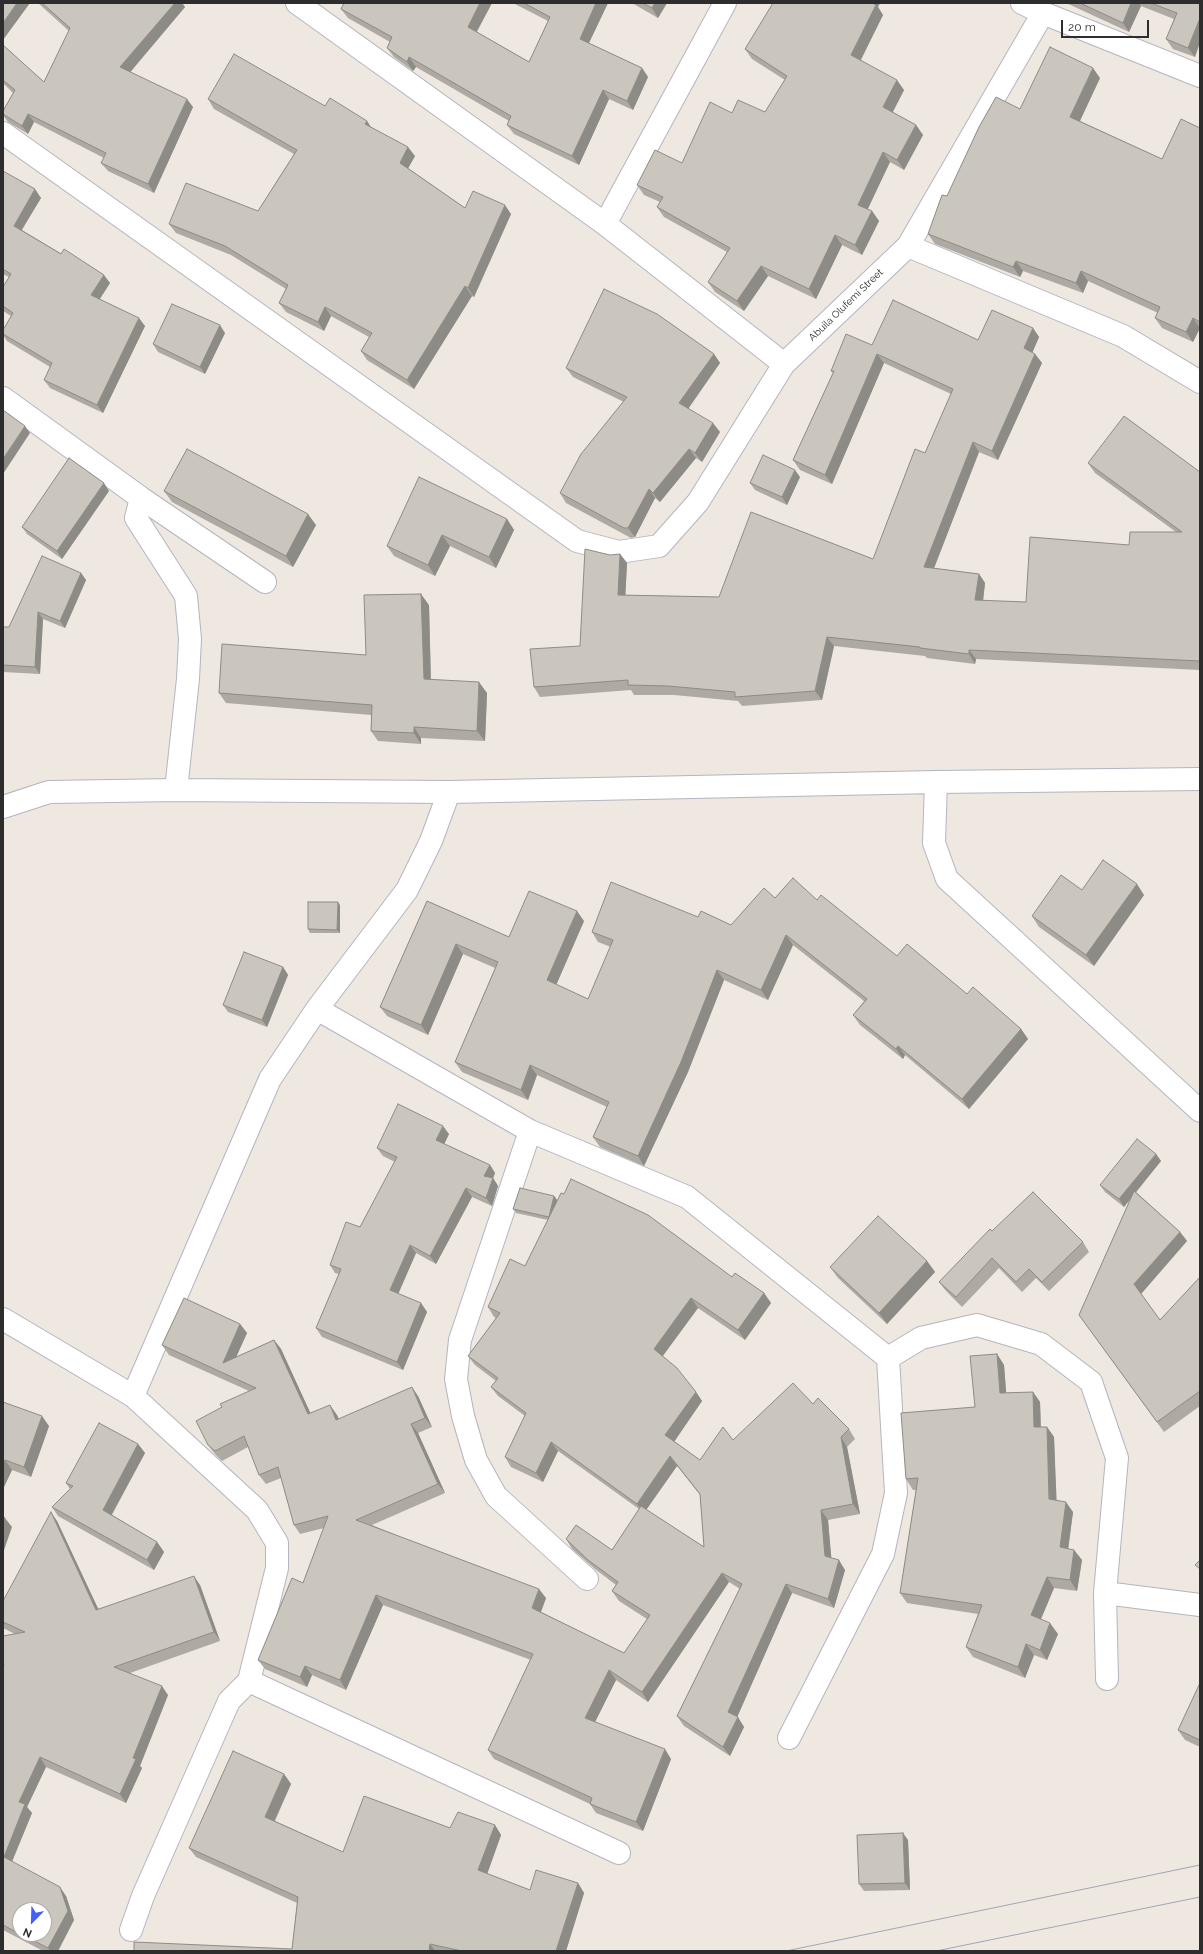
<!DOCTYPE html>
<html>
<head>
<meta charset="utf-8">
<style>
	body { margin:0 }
	#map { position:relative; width:1203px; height:1954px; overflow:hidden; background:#eee8e0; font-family:Raleway,sans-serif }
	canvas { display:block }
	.frame { position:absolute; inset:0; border:4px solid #2d2d2d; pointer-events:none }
	.north { position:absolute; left:12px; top:1902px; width:40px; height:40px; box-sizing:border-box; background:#fff; border:1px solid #ababab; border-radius:50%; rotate:203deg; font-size:11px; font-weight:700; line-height:16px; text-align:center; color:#2d2d2d }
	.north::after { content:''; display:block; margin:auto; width:14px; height:18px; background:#455ff5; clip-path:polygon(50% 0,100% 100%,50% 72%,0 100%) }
	.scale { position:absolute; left:1061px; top:20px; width:88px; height:18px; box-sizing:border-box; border:2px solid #2d2d2d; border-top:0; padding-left:5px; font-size:12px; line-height:14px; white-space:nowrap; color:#2d2d2d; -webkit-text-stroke:3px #fff; paint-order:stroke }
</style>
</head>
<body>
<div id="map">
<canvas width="1203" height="1954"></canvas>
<div class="frame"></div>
<div class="north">N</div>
<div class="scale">20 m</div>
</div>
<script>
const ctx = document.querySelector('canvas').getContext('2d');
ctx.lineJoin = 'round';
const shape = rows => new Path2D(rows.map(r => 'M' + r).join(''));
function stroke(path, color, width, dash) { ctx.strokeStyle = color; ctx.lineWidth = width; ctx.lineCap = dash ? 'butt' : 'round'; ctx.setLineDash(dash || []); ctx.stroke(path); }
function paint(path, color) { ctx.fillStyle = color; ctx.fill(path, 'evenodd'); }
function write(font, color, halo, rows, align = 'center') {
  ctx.font = font + ' Raleway,sans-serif'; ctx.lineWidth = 3.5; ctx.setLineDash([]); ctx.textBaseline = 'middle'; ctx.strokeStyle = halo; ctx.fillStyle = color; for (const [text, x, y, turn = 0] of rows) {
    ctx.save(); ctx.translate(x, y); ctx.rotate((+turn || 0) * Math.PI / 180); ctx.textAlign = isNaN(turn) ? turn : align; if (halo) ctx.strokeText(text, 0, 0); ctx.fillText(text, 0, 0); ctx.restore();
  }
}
const street = shape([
	[297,3,605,224,784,364],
	[1043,13,1200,76],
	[3,133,577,541,619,552,659,546,698,502,784,364,908,246,1043,13,1022,3],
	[605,224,725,3],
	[908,246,1123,336,1200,382],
	[3,398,141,498,265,582],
	[141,498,136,518,186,596,190,639,188,679,176,790],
	[936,782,934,843,947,879,1200,1111],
	[3,807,49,792,176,790,449,792,936,782,1200,779],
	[317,1009,530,1131,687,1197,888,1358,896,1493,883,1554,789,1738],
	[530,1131,460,1340,456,1379,463,1416,476,1460,496,1496,587,1579],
	[3,1319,133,1396,257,1510,277,1543,277,1568,249,1681,229,1701,143,1896,131,1930],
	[888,1358,921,1338,977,1325,1041,1344,1091,1382,1117,1458,1105,1593,1107,1679],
	[133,1396,270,1079,317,1009,407,890,431,841,449,792],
	[1105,1593,1200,1605],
	[249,1681,619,1853]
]);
const tram = shape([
	[786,1951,1200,1865],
	[936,1951,1200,1897]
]);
const wall = shape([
	[38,3,182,3,185,7,130,72,193,107,154,193,108,171,101,163,104,158,34,122,28,134,8,122,3,115,3,111,13,93,3,83,3,45,44,82,69,31],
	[344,3,492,3,477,32,529,62,548,21,513,3,608,3,589,43,642,68,648,77,633,110,609,99,579,165,514,134,507,125,509,121,416,67,413,71,394,57,387,48,390,42,348,18,341,9],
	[632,3,667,3,658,18],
	[1066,3,1200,3,1195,57,1173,49,1166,39,1174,19,1141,6,1129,32],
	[878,7,883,15,861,60,904,90,893,112,916,125,923,135,904,170,890,162,867,209,872,211,879,221,862,255,842,245,816,299,768,276,744,311,715,292,708,282,727,252,664,217,657,207,660,202,644,195,637,185,682,163,732,113,765,112,785,80,752,59,745,49],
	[1100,78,1080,121,1162,159,1200,128,1200,328,1193,342,1162,328,1155,318,1158,313,1088,281,1083,293,1023,271,1020,277,935,244,928,234,947,196,1020,109],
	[208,99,325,106,367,121,371,127,415,156,408,168,465,208,511,214,474,297,472,296,414,389,367,360,361,351,369,337,331,316,324,331,286,312,279,303,286,289,231,255,176,233,169,224,258,211,294,154,214,109],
	[3,171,41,198,22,230,110,283,100,299,145,326,103,413,50,388,44,380,50,367,7,341,3,335,3,330,11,316,3,311,3,287,9,277,3,274],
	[1033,328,1039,337,1032,353,1035,354,1042,363,998,460,979,452,934,568,979,574,985,583,983,601,1026,602,1129,545,1176,532,1095,473,1088,463,1200,472,1200,670,976,659,975,664,927,658,925,656,834,646,822,700,742,706,738,701,674,695,634,695,631,690,540,697,534,687,580,646,620,554,627,563,625,595,719,597,873,559,925,453,951,394,884,363,832,484,800,470,793,460,833,373,831,371,872,345,978,340],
	[225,333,205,374,158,352,153,344],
	[714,354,720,363,688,408,720,432,702,462,696,458,660,502,655,498,635,537,631,538,566,503,560,493,624,402,573,377,566,368],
	[800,477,787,505,755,490,750,483],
	[109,491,62,559,27,534,22,527],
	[164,491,316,525,293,567,172,502],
	[507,519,514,530,496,568,450,546,435,576,394,556,387,546],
	[81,573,86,580,65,628,43,619,40,674,3,672,3,627,9,627],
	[429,605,431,680,487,693,485,741,421,738,421,744,378,741,371,731,371,715,226,703,219,693,366,655],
	[1082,890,1144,895,1094,966,1039,927,1032,916],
	[775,898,817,900,897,956,967,994,1021,1029,1028,1039,969,1109,905,1055,903,1059,860,1025,853,1015,864,1001,793,945,768,1000,724,980,688,1072,644,1166,600,1147,593,1137,607,1107,537,1075,528,1100,462,1072,455,1062,495,968,463,954,428,1035,387,1016,380,1007,427,901,509,937,584,921,556,985,588,999,611,947,598,942,592,932,698,917,731,925],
	[340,905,340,933,310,933,308,929],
	[283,967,288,975,267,1027,228,1012,223,1005],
	[449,1134,444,1144,490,1165,495,1173,493,1178,498,1186,492,1206,472,1197,436,1264,416,1253,398,1294,421,1303,427,1312,403,1370,322,1337,316,1328,339,1274,335,1273,330,1265,360,1227,395,1162,383,1156,377,1148],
	[1156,1154,1161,1161,1136,1192,1180,1232,1187,1241,1141,1294,1160,1320,1200,1277,1200,1406,1164,1432,1079,1315,1131,1198,1124,1207,1105,1192,1100,1185],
	[554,1196,557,1200,556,1204,732,1277,764,1293,771,1303,745,1340,698,1308,663,1356,696,1392,702,1401,674,1441,700,1460,733,1440,813,1404,849,1429,855,1439,847,1447,860,1514,828,1520,831,1558,845,1570,834,1608,792,1593,737,1717,744,1727,730,1756,684,1726,677,1716,740,1589,729,1582,648,1702,616,1680,595,1722,671,1759,643,1831,596,1813,590,1804,494,1759,488,1750,531,1660,383,1605,346,1690,312,1675,307,1687,265,1669,258,1660,303,1583,324,1528,300,1534,294,1525,281,1478,266,1484,259,1475,248,1447,222,1461,215,1454,208,1445,222,1407,249,1391,169,1355,162,1345,240,1324,247,1333,236,1357,274,1340,281,1349,310,1413,337,1415,339,1419,418,1396,432,1427,418,1433,445,1493,372,1525,546,1598,541,1612,624,1653,647,1619,619,1601,612,1591,616,1585,595,1569,572,1549,566,1539,612,1550,639,1509,558,1451,543,1482,511,1467,505,1457,525,1416,498,1396,491,1387,496,1381,475,1365,468,1356,496,1318,494,1317,488,1307,525,1266,548,1220,516,1213,513,1209],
	[677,1466,700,1495,704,1547,646,1510],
	[992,1231,1083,1242,1089,1252,1049,1291,1036,1278,1022,1292,999,1268,962,1307,946,1291,939,1282],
	[927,1261,935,1272,887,1324,838,1278,830,1267],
	[997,1354,1004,1365,1006,1393,1033,1392,1040,1402,1041,1427,1047,1427,1054,1437,1056,1500,1073,1512,1068,1549,1074,1550,1082,1560,1077,1591,1054,1588,1041,1619,1058,1634,1047,1660,1034,1655,1025,1678,973,1657,966,1647,978,1614,907,1603,900,1593,916,1490,913,1490,906,1479,975,1407],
	[3,1402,49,1426,31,1477,12,1470,3,1489],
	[138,1444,145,1453,112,1515,157,1542,164,1552,154,1570,58,1516,52,1507,70,1489,66,1483],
	[57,1521,98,1609,200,1585,220,1641,130,1673,168,1695,140,1766,142,1768,126,1803,46,1767,27,1807,32,1813,12,1862,66,1896,74,1920,58,1951,43,1951,3,1930,3,1636,15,1634,3,1628,3,1601],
	[20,1910,44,1934,20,1934],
	[1200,1683,1200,1747,1185,1740,1178,1730],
	[284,1774,291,1784,275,1821,343,1852,450,1828,495,1825,501,1835,487,1874,530,1890,578,1883,584,1893,566,1951,134,1951,292,1949,297,1903,196,1857,189,1848],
	[908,1840,910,1890,864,1891,859,1884]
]);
const shadedWall = shape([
	[17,3,30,3,3,40,3,23],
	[175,3,182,3,185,7,127,76,120,67],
	[480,3,492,3,474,36,468,27],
	[596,3,608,3,586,49,580,39],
	[655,3,667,3,658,18,652,8],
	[870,3,880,3,878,7,883,15,858,65,851,55],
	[1131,3,1139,3,1141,6,1129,32,1123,23],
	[1200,18,1200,43,1195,57,1188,48],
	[409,57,416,67,413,71,407,62],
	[642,68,648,77,633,110,627,101],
	[1093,68,1100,78,1077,127,1070,117],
	[897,80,904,90,890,117,883,107],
	[603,90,609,99,579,165,572,156],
	[187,99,193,107,154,193,148,184],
	[28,114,34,122,28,134,22,126],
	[367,121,373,131,365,124],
	[916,125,923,135,904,170,897,160],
	[408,147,415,156,406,172,400,163],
	[883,152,890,162,865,215,858,205],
	[35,189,41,198,19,234,14,226],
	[505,205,511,214,474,297,468,288],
	[872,211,879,221,862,255,855,245],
	[835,235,842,245,816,299,809,289],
	[1016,261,1023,271,1020,277,1013,267],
	[761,266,768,276,744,311,737,301],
	[1081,271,1088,281,1083,293,1076,283],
	[104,275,110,283,97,303,91,295],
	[465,286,472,296,414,389,407,380],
	[325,307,331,316,324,331,318,322],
	[139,318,145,326,103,413,97,405],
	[1193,318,1200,328,1193,342,1186,332],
	[220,325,225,333,205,374,200,367],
	[1033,328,1039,337,1030,358,1024,348],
	[714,354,720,363,686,412,679,403],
	[877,354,884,363,832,484,825,475],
	[1035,354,1042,363,998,460,992,451],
	[713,423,720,432,702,462,695,453],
	[25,426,30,433,3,474,3,459],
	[973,442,979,452,931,576,924,567],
	[689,449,696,458,660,502,653,493],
	[795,470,800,477,787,505,782,497],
	[104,483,109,491,62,559,57,551],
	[649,489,655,498,635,537,628,528],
	[308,514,316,525,293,567,286,556],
	[507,519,514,530,496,568,489,557],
	[442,535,450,546,435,576,428,565],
	[620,554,627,563,625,604,618,595],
	[81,573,86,580,65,628,60,621],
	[979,574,985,583,982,610,975,600],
	[421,594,429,605,431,690,424,679],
	[38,612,43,619,40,674,35,667],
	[827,637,834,646,822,700,815,691],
	[969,650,976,659,975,664,969,654],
	[479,682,487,693,485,741,477,731],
	[414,727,421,738,421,744,414,733],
	[1137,884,1144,895,1094,966,1086,955],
	[338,902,340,905,340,933,337,930],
	[577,911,584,921,554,990,547,980],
	[786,935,793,945,768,1000,761,990],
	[456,944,463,954,428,1035,421,1025],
	[283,967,288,975,267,1027,262,1020],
	[717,970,724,980,688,1072,644,1166,638,1156],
	[1021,1029,1028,1039,969,1109,962,1099],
	[898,1046,905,1055,903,1059,896,1049],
	[530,1065,537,1075,528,1100,521,1090],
	[443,1126,449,1134,442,1149,436,1140],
	[1156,1154,1161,1161,1124,1207,1119,1199],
	[490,1165,495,1173,493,1178,498,1186,492,1206,486,1198,484,1176],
	[466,1188,472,1197,436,1264,430,1256],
	[554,1196,557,1200,552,1220,549,1217],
	[1180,1232,1187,1241,1141,1294,1134,1284],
	[410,1245,416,1253,396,1299,390,1290],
	[927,1261,935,1272,887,1324,879,1313],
	[764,1293,771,1303,745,1340,738,1330],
	[691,1298,698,1308,661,1358,654,1349],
	[421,1303,427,1312,403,1370,397,1362],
	[240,1324,247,1333,229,1373,223,1363],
	[274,1340,281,1349,315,1423,308,1414],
	[997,1354,1004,1365,1007,1403,1000,1393],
	[412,1387,418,1396,432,1427,425,1418],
	[696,1392,702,1401,672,1445,665,1435],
	[1033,1392,1040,1402,1041,1437,1034,1427],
	[330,1405,337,1415,343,1430,336,1420],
	[42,1416,49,1426,31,1477,24,1467],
	[411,1424,418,1433,445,1493,438,1484],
	[1047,1427,1054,1437,1057,1510,1049,1499],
	[841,1437,847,1447,860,1514,853,1504],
	[551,1442,558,1451,543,1482,536,1473],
	[138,1444,145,1453,109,1519,103,1510],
	[670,1456,677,1466,644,1513,637,1504],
	[5,1460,12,1470,3,1489,3,1465],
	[1066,1502,1073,1512,1067,1558,1060,1547],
	[821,1510,828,1520,832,1565,825,1556],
	[51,1512,57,1521,103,1619,96,1610],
	[5,1518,12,1527,3,1553,3,1524],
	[157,1542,164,1552,154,1570,147,1560],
	[1074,1550,1082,1560,1077,1591,1070,1580],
	[839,1560,845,1570,834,1608,828,1599],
	[722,1573,729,1582,648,1702,642,1692],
	[194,1576,200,1585,220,1641,214,1632],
	[1047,1577,1054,1588,1038,1626,1031,1615],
	[786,1584,792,1593,735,1722,728,1712],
	[539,1589,546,1598,539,1617,532,1608],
	[376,1595,383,1605,346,1690,340,1680],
	[1050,1623,1058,1634,1047,1660,1040,1650],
	[1026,1644,1034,1655,1025,1678,1018,1667],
	[305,1666,312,1675,307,1687,300,1677],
	[609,1670,616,1680,592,1728,585,1718],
	[162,1686,168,1695,140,1766,142,1768,126,1803,120,1794,133,1758],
	[738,1717,744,1727,730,1756,723,1747],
	[665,1749,671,1759,643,1831,636,1822],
	[40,1757,46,1767,27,1807,32,1813,10,1866,4,1857,19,1802],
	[284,1774,291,1784,272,1826,265,1817],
	[495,1825,501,1835,485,1880,478,1870],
	[903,1833,908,1840,910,1890,905,1883],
	[578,1883,584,1893,566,1951,556,1951],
	[60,1887,66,1896,74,1920,58,1951,50,1951,48,1948],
	[430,1944,435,1951,429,1951]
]);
const building = shape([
	[3,3,17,3,3,23,3,3],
	[42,3,175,3,120,67,187,99,148,184,101,163,106,153,28,114,22,126,3,114,3,111,15,90,3,80,3,45,44,82,70,28,42,3],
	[344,3,480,3,468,27,529,62,550,17,524,3,596,3,580,39,642,68,627,101,603,90,572,156,507,125,511,116,409,57,407,62,387,48,392,37,341,9,344,3],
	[643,3,655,3,652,8,643,3],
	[773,3,872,3,876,5,851,55,897,80,883,107,916,125,897,160,883,152,858,205,872,211,855,245,835,235,809,289,761,266,737,301,708,282,730,248,657,207,663,197,637,185,655,150,682,163,710,102,732,113,738,100,765,112,787,76,745,49,773,3],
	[1080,3,1131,3,1123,23,1080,3],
	[1151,3,1200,3,1200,18,1188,48,1166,39,1177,13,1151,3],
	[1050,47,1093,68,1070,117,1162,159,1181,119,1200,128,1200,322,1193,318,1186,332,1155,318,1160,307,1081,271,1076,283,1016,261,1013,267,928,234,942,195,947,196,979,127,996,97,1020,109,1050,47],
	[234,54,325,106,330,98,367,121,365,124,408,147,400,163,465,208,473,191,505,205,468,288,465,286,407,380,361,351,372,333,325,307,318,322,279,303,288,285,225,246,169,224,186,183,258,211,297,150,208,99,234,54],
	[3,171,35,189,14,226,61,254,64,249,104,275,91,295,139,318,97,405,44,380,52,363,3,334,3,330,13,313,3,306,3,287,11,274,3,269,3,171],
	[604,289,657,314,714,354,679,403,713,423,695,453,689,449,653,493,649,489,628,528,624,528,560,493,581,454,627,397,566,368,604,289],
	[893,300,978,340,992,310,1033,328,1024,348,1035,354,992,451,973,442,924,567,979,574,975,600,1026,602,1030,537,1129,545,1130,532,1182,532,1088,463,1124,416,1200,472,1200,661,969,650,969,654,920,648,920,647,827,637,815,691,735,697,735,692,668,686,628,685,628,680,534,687,530,649,580,646,585,549,610,555,620,554,618,595,719,597,751,512,873,559,915,449,925,453,953,389,877,354,825,475,793,460,834,371,831,371,846,334,872,345,893,300],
	[172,304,220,325,200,367,153,344,172,304],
	[3,410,25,426,3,459,3,410],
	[187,449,308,514,286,556,164,491,187,449],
	[763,455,795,470,782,497,750,483,763,455],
	[69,458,104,483,57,551,22,527,69,458],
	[419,477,507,519,489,557,442,535,428,565,387,546,419,477],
	[42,556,81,573,60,621,38,612,35,667,3,665,3,627,9,627,42,556],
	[421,594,424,679,479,682,477,731,414,727,414,733,371,731,372,705,219,693,222,644,366,655,364,595,421,594],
	[1103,860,1137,884,1086,955,1032,916,1061,875,1082,890,1103,860],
	[793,878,817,900,821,895,897,956,907,944,967,994,973,987,1021,1029,962,1099,898,1046,896,1049,853,1015,867,999,786,935,761,990,717,970,681,1062,638,1156,593,1137,609,1102,530,1065,521,1090,455,1062,498,962,456,944,421,1025,380,1007,427,901,509,937,529,891,577,911,547,980,588,999,613,940,592,932,611,882,698,917,701,911,731,925,764,888,775,898,793,878],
	[308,902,338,902,337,930,308,929,308,902],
	[244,952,283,967,262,1020,223,1005,244,952],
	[398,1104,443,1126,436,1140,490,1165,484,1176,493,1178,486,1198,466,1188,430,1256,410,1245,390,1290,421,1303,397,1362,316,1328,341,1269,330,1265,346,1222,360,1227,397,1157,377,1148,398,1104],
	[1137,1139,1156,1154,1119,1199,1100,1185,1137,1139],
	[571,1179,648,1215,732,1277,735,1273,764,1293,738,1330,691,1298,654,1349,677,1368,696,1392,665,1435,700,1460,723,1427,733,1440,793,1383,813,1404,818,1398,849,1429,841,1437,853,1504,821,1510,825,1556,839,1560,828,1599,786,1584,728,1712,738,1717,723,1747,677,1716,742,1584,722,1573,642,1692,609,1670,585,1718,665,1749,636,1822,590,1804,592,1798,488,1750,533,1654,376,1595,340,1680,305,1666,300,1677,258,1660,292,1578,303,1583,328,1516,294,1525,278,1467,259,1475,244,1436,215,1451,208,1445,196,1421,222,1407,220,1404,256,1388,162,1345,184,1298,240,1324,223,1363,274,1340,308,1414,330,1405,336,1420,412,1387,425,1418,411,1424,438,1484,356,1520,539,1589,532,1608,624,1653,650,1615,612,1591,618,1582,588,1560,566,1539,576,1525,612,1550,641,1506,704,1547,700,1494,670,1456,637,1504,551,1442,536,1473,505,1457,526,1413,491,1387,498,1378,468,1356,500,1313,488,1307,510,1259,525,1266,561,1193,564,1194,571,1179],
	[520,1188,554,1196,549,1217,513,1209,520,1188],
	[1134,1191,1180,1232,1134,1284,1160,1320,1200,1277,1200,1391,1157,1422,1079,1315,1134,1191],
	[1033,1192,1083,1242,1042,1282,1029,1269,1016,1282,992,1258,956,1297,939,1282,990,1229,992,1231,1033,1192],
	[878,1216,927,1261,879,1313,830,1267,878,1216],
	[997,1354,1000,1393,1033,1392,1034,1427,1047,1427,1049,1499,1066,1502,1060,1547,1074,1550,1070,1580,1047,1577,1031,1615,1050,1623,1040,1650,1026,1644,1018,1667,966,1647,982,1605,900,1593,918,1478,906,1479,901,1413,975,1407,970,1356,997,1354],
	[3,1402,42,1416,24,1467,5,1460,3,1465,3,1402],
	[99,1423,138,1444,103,1510,157,1542,147,1560,52,1507,73,1486,66,1483,99,1423],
	[51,1512,96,1610,194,1576,214,1632,114,1667,162,1686,133,1758,136,1759,120,1794,40,1757,19,1802,25,1804,4,1857,60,1887,68,1911,48,1948,21,1934,44,1934,44,1910,20,1910,20,1934,3,1925,3,1667,4,1664,3,1665,3,1636,25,1632,3,1622,3,1601,51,1512],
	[3,1516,5,1518,3,1524,3,1516],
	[1200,1560,1200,1569,1195,1565,1200,1560],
	[1200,1683,1200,1740,1178,1730,1200,1683],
	[233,1751,284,1774,265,1817,343,1852,364,1796,450,1828,458,1812,495,1825,478,1870,530,1890,536,1870,578,1883,556,1951,462,1951,430,1944,429,1951,134,1951,134,1942,292,1949,298,1897,189,1848,233,1751],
	[903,1833,905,1883,859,1884,857,1835,903,1833]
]);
const streetNames = [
	["Abuila Olufemi Street",846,305,-44]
];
stroke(street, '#b3b5c0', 24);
stroke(street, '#fff', 22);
stroke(tram, '#a2a4b6', 1);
paint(wall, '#aeaaa3');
paint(shadedWall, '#8d8b85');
paint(building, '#cac6be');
stroke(building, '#8d8b85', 1);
write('10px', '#2d2d2d', '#fff', streetNames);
</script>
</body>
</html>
